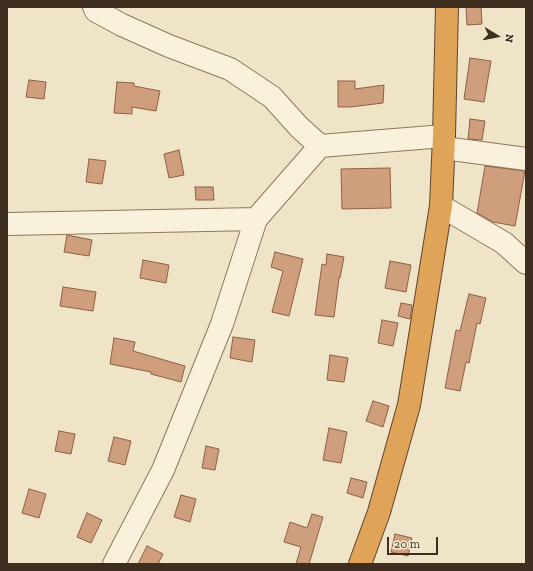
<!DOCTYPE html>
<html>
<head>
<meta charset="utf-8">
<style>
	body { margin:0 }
	#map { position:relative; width:533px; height:571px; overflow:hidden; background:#f0e4c8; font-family:"Zilla Slab",serif }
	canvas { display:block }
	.frame { position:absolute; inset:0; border:8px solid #3d2e20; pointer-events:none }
	.north { position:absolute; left:477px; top:16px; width:40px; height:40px; -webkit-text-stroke:3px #f7eed8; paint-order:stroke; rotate:100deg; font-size:11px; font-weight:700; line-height:16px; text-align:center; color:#3d2e20 }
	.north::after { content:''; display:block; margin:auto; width:14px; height:18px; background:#3d2e20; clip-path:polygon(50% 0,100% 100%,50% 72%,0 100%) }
	.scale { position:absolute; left:387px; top:537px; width:51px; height:18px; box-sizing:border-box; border:2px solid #3d2e20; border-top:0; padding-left:5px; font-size:12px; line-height:14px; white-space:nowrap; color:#3d2e20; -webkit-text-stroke:3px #f7eed8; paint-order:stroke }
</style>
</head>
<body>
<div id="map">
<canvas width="533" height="571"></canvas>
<div class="frame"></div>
<div class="north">N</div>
<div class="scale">20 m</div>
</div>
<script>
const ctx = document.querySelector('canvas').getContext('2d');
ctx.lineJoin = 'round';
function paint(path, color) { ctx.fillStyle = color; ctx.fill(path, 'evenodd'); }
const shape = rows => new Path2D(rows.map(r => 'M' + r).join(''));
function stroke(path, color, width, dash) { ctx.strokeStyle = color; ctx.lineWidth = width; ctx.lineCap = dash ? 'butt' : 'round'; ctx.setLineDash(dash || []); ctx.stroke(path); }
const building = shape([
	[466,7,481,7,482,24,467,25,466,7],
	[470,58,491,61,484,102,464,99,470,58],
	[29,80,46,82,44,99,26,97,29,80],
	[338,81,355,81,355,89,384,85,383,103,350,107,338,107,338,81],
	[117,82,134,83,134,86,160,91,156,111,132,107,132,114,114,113,117,82],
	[470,119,485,121,482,140,468,139,470,119],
	[179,150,184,175,169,178,164,154,179,150],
	[89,159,106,161,102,184,86,182,89,159],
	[485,166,525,171,515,226,493,222,477,213,485,166],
	[390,168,391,208,342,209,341,169,390,168],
	[195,187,213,187,214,200,196,200,195,187],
	[67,235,92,240,89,256,64,252,67,235],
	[275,252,303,259,289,316,272,312,283,271,271,267,275,252],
	[327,254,344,257,340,278,339,278,334,317,315,315,322,264,326,265,327,254],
	[143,260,169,265,166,283,140,278,143,260],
	[390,261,411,265,406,292,385,288,390,261],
	[63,287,96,292,93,311,60,306,63,287],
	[469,294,486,298,480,324,477,323,469,363,466,362,460,391,445,388,456,330,460,331,469,294],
	[401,303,412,305,410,319,398,316,401,303],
	[382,320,398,323,393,346,378,343,382,320],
	[233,337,255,340,252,362,230,358,233,337],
	[114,338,135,342,133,351,185,366,181,382,151,374,151,372,110,364,114,338],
	[330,355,348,358,344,382,327,380,330,355],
	[373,401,389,406,383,427,366,421,373,401],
	[329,428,347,432,341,463,323,460,329,428],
	[59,431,75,434,71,454,55,451,59,431],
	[114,437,131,441,125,465,108,461,114,437],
	[206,446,219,449,215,470,202,468,206,446],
	[351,478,367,482,363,498,347,493,351,478],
	[29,489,46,494,39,518,22,513,29,489],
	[181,495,196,499,190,522,174,517,181,495],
	[87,513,102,520,91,543,77,537,87,513],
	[312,514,323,517,309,564,296,564,301,547,284,542,290,522,307,528,312,514],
	[395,534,412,538,408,556,391,552,395,534],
	[147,546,163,554,158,564,138,564,147,546]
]);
const minor = shape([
	[94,7,96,11,122,25,169,46,230,69,272,97,299,127,320,146],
	[444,148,526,159],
	[441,206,504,243,526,263],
	[7,224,256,219,320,146,444,136],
	[114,564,163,470,222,324,256,219]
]);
const highway = shape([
	[360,564,379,512,409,405,441,206,444,136,447,7]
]);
paint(building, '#cf9f7d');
stroke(building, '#8d5f41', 1);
stroke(minor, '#8d765c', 24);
stroke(highway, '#5b4430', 24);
stroke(minor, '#faf1dc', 22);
stroke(highway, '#e0a458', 22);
</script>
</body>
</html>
